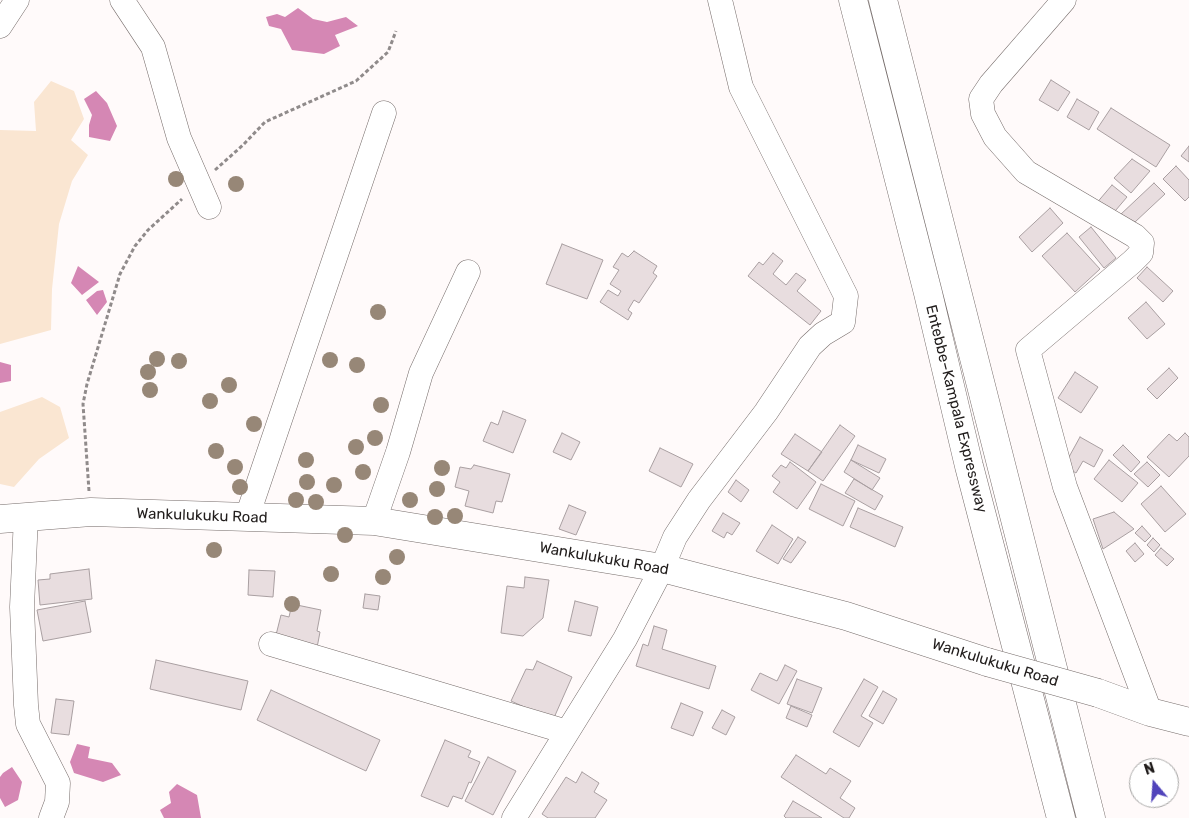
<!DOCTYPE html>
<html>
<head>
<meta charset="utf-8">
<style>
	body { margin:0 }
	#map { position:relative; width:1189px; height:818px; overflow:hidden; background:#fffafa; font-family:Rubik,sans-serif }
	canvas { display:block }
	.north { position:absolute; left:1129px; top:758px; width:50px; height:50px; box-sizing:border-box; background:#fff; border:1px solid #a6a5a4; border-radius:50%; rotate:342deg; font-size:14px; font-weight:700; line-height:20px; text-align:center; color:#211d1c }
	.north::after { content:''; display:block; margin:auto; width:18px; height:22px; background:#5144bb; clip-path:polygon(50% 0,100% 100%,50% 72%,0 100%) }
</style>
</head>
<body>
<div id="map">
<canvas width="1189" height="818"></canvas>
<div class="north">N</div>
</div>
<script>
const ctx = document.querySelector('canvas').getContext('2d');
ctx.lineJoin = 'round';
function paint(path, color) { ctx.fillStyle = color; ctx.fill(path, 'evenodd'); }
const shape = rows => new Path2D(rows.map(r => 'M' + r).join(''));
function stroke(path, color, width, dash) { ctx.strokeStyle = color; ctx.lineWidth = width; ctx.lineCap = dash ? 'butt' : 'round'; ctx.setLineDash(dash || []); ctx.stroke(path); }
function write(font, color, halo, rows, align = 'center') {
  ctx.font = font + ' Rubik,sans-serif'; ctx.lineWidth = 4.5; ctx.setLineDash([]); ctx.textBaseline = 'middle'; ctx.strokeStyle = halo; ctx.fillStyle = color; for (const [text, x, y, turn = 0] of rows) {
    ctx.save(); ctx.translate(x, y); ctx.rotate((+turn || 0) * Math.PI / 180); ctx.textAlign = isNaN(turn) ? turn : align; if (halo) ctx.strokeText(text, 0, 0); ctx.fillText(text, 0, 0); ctx.restore();
  }
}
const green = shape([
	[51,81,74,91,84,119,71,140,88,155,72,181,59,224,52,289,51,330,0,344,0,130,36,131,34,102],
	[42,397,60,407,69,438,39,459,14,487,0,484,0,412]
]);
const water = shape([
	[298,8,313,19,327,22,346,17,358,26,335,35,340,46,324,54,292,50,281,29,269,26,266,17,277,14,285,17],
	[96,91,107,103,117,126,110,141,89,137,89,125,92,115,84,99],
	[78,266,99,282,82,295,71,283],
	[103,290,107,302,97,315,86,300,97,291],
	[0,362,11,365,11,381,0,383],
	[77,744,90,747,88,758,112,763,121,775,103,782,74,773,70,762],
	[12,767,22,782,18,800,5,807,0,798,0,777,3,773],
	[177,784,197,795,201,818,164,818,160,810,171,803,169,792]
]);
const building = shape([
	[1051,80,1070,92,1058,111,1039,100,1051,80],
	[1077,99,1099,112,1089,130,1067,117,1077,99],
	[1111,108,1170,145,1156,167,1097,129,1111,108],
	[1189,146,1189,162,1181,156,1189,146],
	[1132,159,1150,171,1131,193,1114,178,1132,159],
	[1176,166,1189,180,1189,197,1185,201,1163,179,1176,166],
	[1154,183,1165,194,1135,222,1120,215,1154,183],
	[1112,185,1127,197,1110,217,1095,205,1112,185],
	[1050,208,1063,223,1032,252,1019,237,1050,208],
	[1091,227,1116,258,1104,268,1079,237,1091,227],
	[1067,233,1100,269,1075,292,1042,256,1067,233],
	[562,244,603,260,587,299,546,284,562,244],
	[634,251,657,266,653,273,657,276,639,303,634,300,628,310,632,313,628,320,600,302,608,290,618,296,621,291,610,284,619,270,613,267,622,253,628,257,634,251],
	[773,253,783,261,773,274,786,285,796,273,806,280,797,291,821,311,810,325,748,276,759,262,763,265,773,253],
	[1147,267,1173,291,1163,302,1137,278,1147,267],
	[1146,302,1165,324,1147,339,1128,318,1146,302],
	[1169,368,1178,378,1157,399,1147,389,1169,368],
	[1075,372,1098,387,1081,413,1058,398,1075,372],
	[503,411,526,420,513,453,483,441,491,422,498,425,503,411],
	[840,425,855,436,823,481,808,471,840,425],
	[562,433,580,442,571,460,553,452,562,433],
	[1185,433,1189,437,1189,456,1169,477,1147,457,1169,434,1177,441,1185,433],
	[795,434,822,452,808,471,781,454,795,434],
	[1080,437,1103,450,1094,467,1083,461,1076,473,1064,466,1080,437],
	[858,445,886,459,879,473,851,460,858,445],
	[1123,445,1140,462,1131,472,1113,455,1123,445],
	[660,448,693,464,681,487,649,471,660,448],
	[851,460,880,478,872,490,844,472,851,460],
	[1109,460,1138,483,1122,502,1094,479,1109,460],
	[790,462,816,482,797,509,773,492,780,482,772,476,781,465,786,468,790,462],
	[1147,462,1160,475,1148,487,1134,474,1147,462],
	[474,465,510,474,502,502,496,501,493,513,465,506,469,491,455,487,460,467,471,469,474,465],
	[854,479,883,496,875,510,845,493,854,479],
	[736,480,749,490,741,502,728,492,736,480],
	[821,484,855,501,843,526,809,509,821,484],
	[1161,486,1186,514,1165,532,1141,504,1161,486],
	[569,505,586,512,576,535,559,529,569,505],
	[858,508,903,527,895,547,850,527,858,508],
	[1114,512,1134,529,1103,549,1093,519,1114,512],
	[723,513,740,523,732,535,727,532,724,538,712,531,723,513],
	[772,525,793,539,778,564,756,551,772,525],
	[1142,526,1151,536,1145,542,1135,533,1142,526],
	[798,537,806,542,791,563,783,559,798,537],
	[1153,538,1160,545,1154,552,1147,545,1153,538],
	[1135,543,1144,554,1135,562,1126,551,1135,543],
	[1161,548,1174,559,1167,566,1155,555,1161,548],
	[89,569,92,599,40,605,38,580,50,579,50,574,89,569],
	[249,570,275,571,273,597,248,595,249,570],
	[525,577,549,580,543,618,523,636,501,633,507,586,524,588,525,577],
	[365,594,380,596,378,610,363,608,365,594],
	[85,601,91,632,43,641,37,610,85,601],
	[575,601,598,607,591,636,568,631,575,601],
	[292,604,321,610,317,631,320,632,316,653,276,635,281,615,289,617,292,604],
	[654,626,667,630,662,649,716,666,709,689,636,666,643,644,648,646,654,626],
	[156,660,248,681,241,710,150,689,156,660],
	[537,661,572,677,553,720,511,701,526,669,533,670,537,661],
	[785,665,797,671,779,704,751,690,760,673,777,681,785,665],
	[797,679,822,688,812,713,787,704,797,679],
	[864,679,878,687,861,716,873,723,859,747,833,732,864,679],
	[271,690,380,740,366,771,257,720,271,690],
	[883,691,897,699,883,724,869,716,883,691],
	[56,699,74,701,69,735,51,733,56,699],
	[681,703,703,712,693,736,671,728,681,703],
	[791,706,812,715,807,727,786,718,791,706],
	[722,710,735,717,726,735,712,728,722,710],
	[445,740,471,751,468,757,480,762,471,783,469,782,462,799,453,796,448,807,421,796,445,740],
	[796,755,826,774,830,768,851,781,840,798,855,808,849,818,844,818,781,777,796,755],
	[488,757,516,771,493,815,465,801,488,757],
	[582,772,599,783,594,792,607,800,595,818,548,818,542,814,566,777,576,783,582,772],
	[793,801,822,818,786,818,784,816,793,801]
]);
const path = shape([
	[215,170,243,145,265,122,356,81,388,52,396,31],
	[89,491,83,404,87,384,120,274,135,246,148,230,182,199]
]);
const street = shape([
	[122,0,153,47,179,138,209,207],
	[1064,0,991,84,981,99,983,114,995,137,1026,172,1135,236,1142,243,1141,253,1132,262,1028,350,1065,487,1150,712],
	[0,26,17,0],
	[26,516,22,607,26,705,28,724,58,783,57,802,51,818],
	[247,517,384,113],
	[374,521,398,452,421,373,468,272],
	[271,644,567,732],
	[514,818,625,639,662,568,675,537,699,500,766,412,810,346,823,334,843,322,846,296,741,87,720,0]
]);
const secondary = shape([
	[0,519,91,512,374,521,662,568,846,616,987,662],
	[1098,693,1150,712,1189,722]
]);
const highway = shape([
	[853,0,928,293,969,466,1061,818],
	[883,0,1091,818]
]);
const secondaryBridge = shape([
	[987,662,1098,693]
]);
const trees = [
	[176,179],
	[236,184],
	[378,312],
	[157,359],
	[330,360],
	[179,361],
	[357,365],
	[148,372],
	[229,385],
	[150,390],
	[210,401],
	[381,405],
	[254,424],
	[375,438],
	[356,447],
	[216,451],
	[306,460],
	[235,467],
	[442,468],
	[363,472],
	[307,482],
	[334,485],
	[240,487],
	[437,489],
	[296,500],
	[410,500],
	[316,502],
	[455,516],
	[435,517],
	[345,535],
	[214,550],
	[397,557],
	[331,574],
	[383,577],
	[292,604]
];
const streetNames = [
	["Entebbe–Kampala Expressway",956,409,76],
	["Wankulukuku Road",202,516,2],
	["Wankulukuku Road",604,559,10],
	["Wankulukuku Road",995,663,17]
];
paint(green, '#fae6d2');
paint(water, '#d587b4');
paint(building, '#e8dddf');
stroke(building, '#a99fa1', 1);
stroke(street, '#766d6b', 25);
stroke(secondary, '#766d6b', 29);
stroke(highway, '#766d6b', 29);
stroke(path, '#908b8b', 3, [4, 2.5]);
stroke(street, '#fff', 24);
stroke(secondary, '#fff', 28);
stroke(highway, '#fff', 28);
stroke(secondaryBridge, '#766d6b', 29, []);
stroke(secondaryBridge, '#fff', 28);
ctx.fillStyle = '#978777';
for (const [x, y] of trees) { ctx.beginPath(); ctx.arc(x, y, 8, 0, 2 * Math.PI); ctx.fill(); }
write('15px', '#211d1c', '#fff', streetNames);
</script>
</body>
</html>
